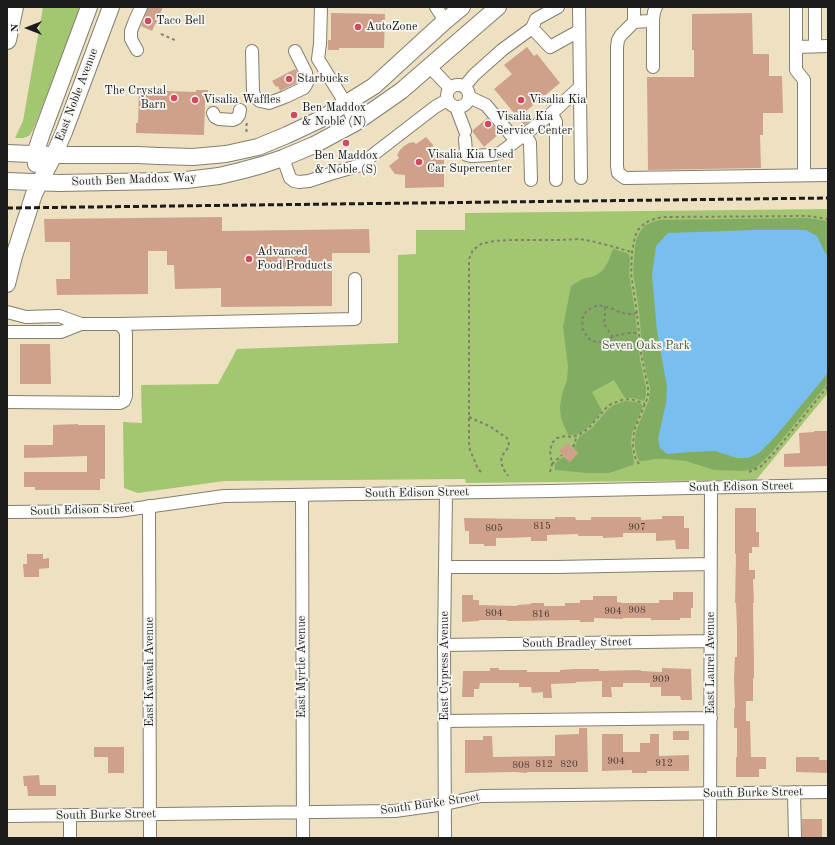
<!DOCTYPE html>
<html>
<head>
<meta charset="utf-8">
<style>
	body { margin:0 }
	#map { position:relative; width:835px; height:845px; overflow:hidden; background:#ede1c2; font-family:"Old Standard TT",serif }
	canvas { display:block }
	.frame { position:absolute; inset:0; border:8px solid #1c1c1c; pointer-events:none }
	.north { position:absolute; left:8px; top:8px; width:40px; height:40px; -webkit-text-stroke:3px #f6f6f2; paint-order:stroke; rotate:270deg; font-size:11px; font-weight:700; line-height:16px; text-align:center; color:#1c1c1c }
	.north::after { content:''; display:block; margin:auto; width:14px; height:18px; background:#1c1c1c; clip-path:polygon(50% 0,100% 100%,50% 72%,0 100%) }
</style>
</head>
<body>
<div id="map">
<canvas width="835" height="845"></canvas>
<div class="frame"></div>
<div class="north">N</div>
</div>
<script>
const ctx = document.querySelector('canvas').getContext('2d');
ctx.lineJoin = 'round';
function paint(path, color) { ctx.fillStyle = color; ctx.fill(path, 'evenodd'); }
const shape = rows => new Path2D(rows.map(r => 'M' + r).join(''));
function stroke(path, color, width, dash) { ctx.strokeStyle = color; ctx.lineWidth = width; ctx.lineCap = dash ? 'butt' : 'round'; ctx.setLineDash(dash || []); ctx.stroke(path); }
function write(font, color, halo, rows, align = 'center') {
  ctx.font = font + ' "Old Standard TT",serif'; ctx.lineWidth = 3.5; ctx.setLineDash([]); ctx.textBaseline = 'middle'; ctx.strokeStyle = halo; ctx.fillStyle = color; for (const [text, x, y, turn = 0] of rows) {
    ctx.save(); ctx.translate(x, y); ctx.rotate((+turn || 0) * Math.PI / 180); ctx.textAlign = isNaN(turn) ? turn : align; if (halo) ctx.strokeText(text, 0, 0); ctx.fillText(text, 0, 0); ctx.restore();
  }
}
const green = shape([
	[43,7,81,7,33,130,29,136,23,138,15,138,23,121],
	[828,209,828,393,756,480,466,483,465,479,224,481,138,493,124,488,123,422,142,423,141,385,218,384,237,349,398,343,398,255,416,254,416,230,465,230,465,213]
]);
const forest = shape([
	[807,218,828,221,828,383,771,453,755,469,743,471,714,470,686,461,668,459,655,459,644,461,640,461,638,459,635,448,635,438,636,431,649,400,650,389,643,357,639,311,633,271,635,247,637,237,642,229,646,225,652,222,660,220],
	[613,249,627,253,629,255,630,258,629,274,635,311,640,360,646,387,646,396,644,401,634,398,625,398,614,380,592,392,602,411,595,420,586,429,581,433,575,435,568,435,561,418,560,407,562,394,567,380,568,366,563,327,571,286,582,279,595,276,603,270,608,262],
	[625,401,636,402,641,404,643,406,632,433,631,443,634,463,633,465,609,473,587,473,555,470,555,464,560,459,564,457,570,462,578,453,574,448,579,437,591,429,608,409,614,405]
]);
const water = shape([
	[753,230,806,230,817,236,825,253,828,255,828,373,775,437,759,453,748,458,737,458,715,451,690,452,667,454,660,448,658,439,666,403,667,387,657,331,652,275,656,246,668,233]
]);
const building = shape([
	[148,7,163,7,156,24,155,24,152,31,141,26],
	[331,13,385,14,384,48,339,48,339,50,328,50,328,40,331,40],
	[752,13,753,54,769,54,769,76,782,76,783,113,763,113,763,135,760,135,761,168,648,170,647,77,694,77,694,50,692,50,692,14],
	[527,47,534,56,537,54,560,83,526,111,533,119,524,125,494,89,512,74,504,65],
	[295,69,299,75,300,81,299,82,280,91,278,86,276,87,272,81],
	[139,90,196,92,196,90,208,90,207,102,205,102,204,135,136,133,136,123,138,123],
	[487,118,500,133,484,147,472,131],
	[426,137,433,145,431,155,444,155,444,187,405,188,405,175,395,174,389,166,399,158,397,155,400,150,404,146,409,143,414,142,416,144],
	[222,217,222,231,369,229,370,253,332,253,332,306,221,307,221,288,175,289,174,265,167,265,167,251,148,251,148,294,57,295,56,279,70,279,70,242,45,242,44,219],
	[20,344,50,344,51,384,20,384],
	[78,424,78,425,105,425,105,479,100,479,100,490,35,490,35,487,24,487,24,472,87,472,87,456,24,458,24,445,53,445,53,425],
	[814,431,828,431,828,466,784,467,784,454,800,453,799,433,814,432],
	[567,443,578,453,570,462,559,451],
	[735,508,756,508,756,532,759,532,759,547,752,547,752,553,749,553,749,570,755,570,755,579,753,579,754,603,753,603,754,664,754,678,753,678,753,701,746,701,746,721,750,721,751,757,766,757,766,769,759,769,759,777,736,777,736,757,737,757,737,728,734,728,734,708,735,708,734,678,735,657,737,657,737,629,736,603,735,603,736,554,735,554],
	[662,516,684,516,684,528,689,528,689,549,676,549,675,540,656,541,656,533,623,533,623,537,603,538,603,536,578,536,578,534,547,535,547,541,531,541,531,537,505,538,496,538,496,546,484,546,484,544,469,544,469,531,465,531,464,518,531,519,555,519,555,517,575,517,576,520,591,520,591,517,641,517,641,520,662,519],
	[27,554,43,554,43,559,49,558,49,568,39,569,39,577,24,577,23,564,27,564],
	[673,592,693,592,693,608,691,608,691,618,680,618,680,620,651,620,651,618,623,618,623,619,594,618,594,622,580,622,580,620,507,621,507,620,479,620,479,621,462,622,462,595,473,595,473,600,479,600,479,605,517,606,517,605,531,604,531,603,544,603,544,606,565,606,565,603,580,603,580,600,593,600,593,596,617,596,617,602,623,603,659,603,659,600,673,600],
	[490,668,499,668,499,670,527,670,527,672,560,672,560,670,575,669,599,669,599,671,641,670,641,671,662,672,662,668,691,669,692,700,681,700,680,696,661,696,661,687,650,687,650,683,623,683,623,687,611,687,612,697,602,697,602,681,576,682,576,683,551,684,552,698,543,698,543,692,532,693,531,687,519,687,519,683,480,683,479,689,474,689,474,697,462,697,463,671,490,671],
	[579,728,587,728,588,772,527,772,527,773,514,772,465,773,465,740,483,740,483,736,492,736,493,757,555,756,555,735,579,734],
	[673,731,689,731,689,740,673,740],
	[602,734,623,734,623,752,640,752,640,743,650,743,650,734,659,734,659,756,689,755,689,771,647,771,647,773,632,773,632,770,602,771],
	[94,747,124,747,124,773,108,773,108,757,94,757],
	[796,757,819,757,819,760,828,760,828,773,796,772],
	[39,775,40,785,56,785,56,796,28,796,27,786,24,786,23,776],
	[802,819,822,819,822,838,802,838]
]);
const path = shape([
	[161,34,177,41],
	[247,123,246,127,247,134],
	[605,307,605,313,604,324,613,337],
	[637,313,631,314,621,313,611,308,598,305,587,310,582,319,583,331,591,341,602,342,614,336,627,333,639,333],
	[469,417,491,427,507,438,508,441,509,445,507,449,502,456,501,462,504,470,507,474,508,476],
	[573,447,577,436],
	[552,464,562,455],
	[639,464,635,457,633,447,634,431,645,404,648,397,648,387,641,354,637,313,631,273,632,252,635,236,638,230,644,224,649,221,657,218,666,217,808,216,828,219],
	[481,472,478,469,470,450,469,443,469,259,473,250,481,244,494,241,511,240,559,240,580,239,596,242,632,252],
	[550,472,552,464,550,451,552,443,557,438,565,436,572,437,579,435,588,429,605,409,611,404,622,400,631,399,640,402,645,404],
	[749,472,760,467,774,453,828,386]
]);
const minor = shape([
	[321,7,320,44,318,59,346,104,355,123],
	[436,7,445,21],
	[579,7,581,178],
	[634,7,634,22,649,21,653,20,654,12,656,7],
	[796,7,796,70,804,80,804,175],
	[653,20,653,67],
	[634,22,621,35,618,40,617,47,617,166,618,173,625,178,828,175],
	[532,28,536,19,558,7],
	[815,46,815,7],
	[796,47,828,46],
	[137,50,131,39,131,31,134,23,141,7],
	[252,51,253,92,255,97,260,101,269,103,285,97,304,88,307,83,307,79,306,73,295,51],
	[430,67,450,88],
	'447 96a11 11 0 1 1 22 0a11 11 0 1 1-22 0Z',
	[464,87,474,75,502,50,532,28,550,47,579,31],
	[456,107,465,131],
	[213,113,215,117,219,119,233,120,237,118,239,115,240,110],
	[551,114,554,118,556,122,556,180],
	[525,134,530,143,531,180],
	[465,139,466,152,467,155,471,156,491,155,500,153,516,141,486,105,469,97],
	[516,141,551,114,580,87],
	[283,158,290,178,294,181,299,182,309,181,330,174,361,165,374,154,435,107,447,100],
	[7,312,26,317,59,316,81,324,61,332,7,332],
	[119,324,355,319,355,279],
	[7,402,120,403,124,401,126,396,126,333,124,329,119,324,81,324],
	[302,495,303,838],
	[149,506,150,838],
	[7,512,118,511,224,496,551,491,828,485],
	[445,567,556,567,710,564],
	[444,645,711,641],
	[445,721,711,718],
	[794,792,795,838],
	[70,815,70,838],
	[7,816,395,811,445,804,481,796,828,792],
	[445,838,444,645,446,493],
	[710,838,711,488]
]);
const major = shape([
	[7,153,54,155,137,155,159,156,193,157,226,154,258,147,287,135,321,119,374,86,445,21,462,7],
	[36,164,35,154,42,133,89,7],
	[7,181,59,183,164,181,186,180,219,176,240,171,262,165,283,158,314,145,355,123,401,91,498,7],
	[7,284,14,256,34,194,40,182,54,155,64,132,111,7]
]);
const highway = shape([
	[7,40,14,7]
]);
const rail = shape([
	[7,208,828,198]
]);
const markers = [
	[148,21,4,"#d1495b"],
	[358,27,4,"#d1495b"],
	[289,79,4,"#d1495b"],
	[174,98,4,"#d1495b"],
	[195,100,4,"#d1495b"],
	[521,100,4,"#d1495b"],
	[294,115,4,"#d1495b"],
	[488,124,4,"#d1495b"],
	[346,143,4,"#d1495b"],
	[419,162,4,"#d1495b"],
	[249,259,4,"#d1495b"]
];
const numberNames = [
	["815",542,526],
	["907",637,527],
	["805",494,528],
	["908",637,610],
	["904",613,611],
	["804",494,613],
	["816",541,614],
	["909",661,679],
	["904",616,761],
	["912",664,763],
	["812",544,764],
	["820",569,764],
	["808",521,765]
];
const poiNames = [
	["Taco Bell",156,21],
	["AutoZone",366,27],
	["Starbucks",297,79],
	["The Crystal",166,91,"right"],
	["Barn",166,105,"right"],
	["Visalia Waffles",203,100],
	["Visalia Kia",529,100],
	["Ben Maddox",302,108],
	["& Noble (N)",302,122],
	["Visalia Kia",496,117],
	["Service Center",496,131],
	["Visalia Kia Used",427,155],
	["Car Supercenter",427,169],
	["Ben Maddox",346,156,"center"],
	["& Noble (S)",346,170,"center"],
	["Advanced",257,252],
	["Food Products",257,266]
];
const streetNames = [
	["East Noble Avenue",77,95,-69],
	["South Ben Maddox Way",134,180,-2],
	["South Edison Street",741,487,-1],
	["South Edison Street",417,493,-1],
	["South Edison Street",82,510,-2],
	["South Bradley Street",577,643,-1],
	["East Laurel Avenue",711,663,-90],
	["East Cypress Avenue",445,666,-90],
	["East Myrtle Avenue",302,667,-90],
	["East Kaweah Avenue",150,672,-90],
	["South Burke Street",753,793,-1],
	["South Burke Street",430,804,-8],
	["South Burke Street",106,815,-1]
];
const parkNames = [
	["Seven Oaks Park",646,346]
];
paint(green, '#a3c770');
paint(forest, '#82ac62');
paint(water, '#78beef');
paint(building, '#cfa18b');
stroke(minor, '#847e6f', 14);
stroke(major, '#847e6f', 18);
stroke(highway, '#847e6f', 20);
stroke(path, '#847e6f', 2, [3, 3]);
stroke(minor, '#fff', 12);
stroke(major, '#fff', 16);
stroke(highway, '#fff', 18);
stroke(rail, '#1c1c1c', 3, [6, 3]);
for (const [x, y, r, color] of markers) { const dot = new Path2D(); dot.arc(x, y, r, 0, 2 * Math.PI); ctx.fillStyle = color; ctx.fill(dot); stroke(dot, '#f6f6f2', 1.5); }
write('10px', '#493d38', null, numberNames);
write('12px', '#1c1c1c', '#f6f6f2', poiNames, 'left');
write('12px', '#1c1c1c', '#f6f6f2', streetNames);
write('12px', '#4b5839', '#f6f6f2', parkNames);
</script>
</body>
</html>
